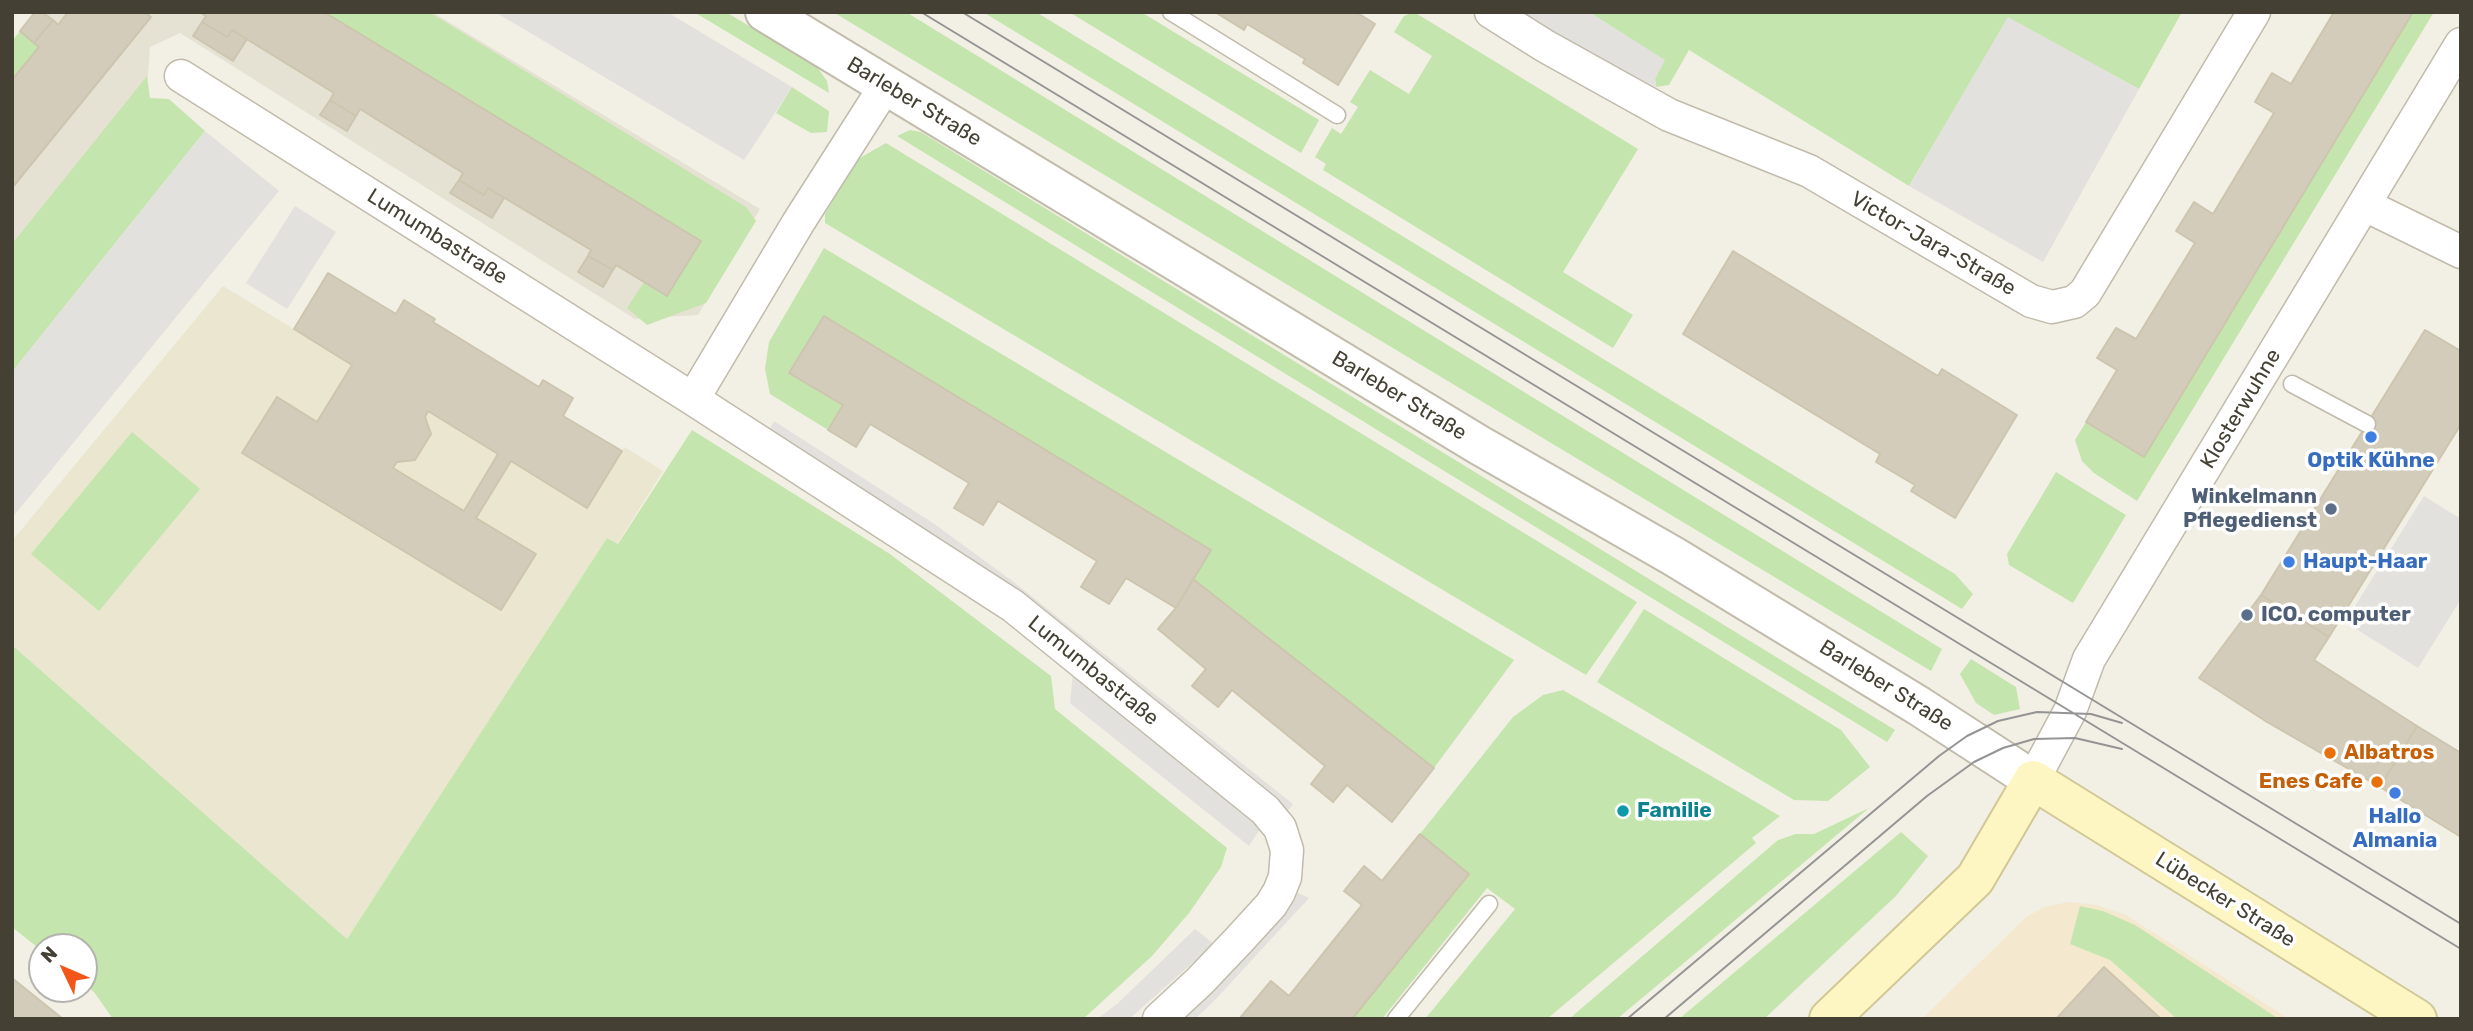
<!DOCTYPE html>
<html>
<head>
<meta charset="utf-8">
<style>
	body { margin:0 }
	#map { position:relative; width:2473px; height:1031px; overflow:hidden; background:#f2efe4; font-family:Rubik,sans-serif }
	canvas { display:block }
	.frame { position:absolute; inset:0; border:14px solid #444034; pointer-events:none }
	.north { position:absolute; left:28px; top:933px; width:70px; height:70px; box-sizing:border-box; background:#fff; border:2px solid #b4b3ae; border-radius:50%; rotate:314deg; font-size:19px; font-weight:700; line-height:28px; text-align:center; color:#444034 }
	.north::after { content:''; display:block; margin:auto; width:24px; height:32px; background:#f45619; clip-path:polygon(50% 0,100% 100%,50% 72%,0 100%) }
</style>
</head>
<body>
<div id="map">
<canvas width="2473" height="1031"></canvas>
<div class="frame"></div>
<div class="north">N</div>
</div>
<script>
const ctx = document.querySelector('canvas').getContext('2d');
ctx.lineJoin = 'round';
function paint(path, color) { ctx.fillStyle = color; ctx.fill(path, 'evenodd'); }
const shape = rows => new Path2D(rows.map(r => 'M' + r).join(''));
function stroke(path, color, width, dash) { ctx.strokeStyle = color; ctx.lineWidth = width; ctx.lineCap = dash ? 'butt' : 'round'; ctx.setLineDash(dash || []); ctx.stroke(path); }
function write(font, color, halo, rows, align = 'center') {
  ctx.font = font + ' Rubik,sans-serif'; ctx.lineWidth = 7; ctx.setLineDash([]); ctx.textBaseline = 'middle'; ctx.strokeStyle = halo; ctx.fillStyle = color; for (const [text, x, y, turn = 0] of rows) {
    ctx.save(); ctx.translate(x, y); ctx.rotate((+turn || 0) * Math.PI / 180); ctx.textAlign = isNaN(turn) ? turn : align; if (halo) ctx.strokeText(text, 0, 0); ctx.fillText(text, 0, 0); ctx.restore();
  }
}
const residential = shape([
	[36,12,432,12,760,209,698,315,635,319,180,33,150,47,146,102,12,364,12,42]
]);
const commercial = shape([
	[2069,902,2097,905,2126,915,2289,1019,1922,1019,2025,918,2044,907]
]);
const education = shape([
	[328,273,396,314,404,300,435,319,433,323,538,387,543,380,573,398,563,416,622,451,625,447,663,471,617,544,607,538,347,939,12,645,12,541,223,286,294,329]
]);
const green = shape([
	[324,12,429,12,746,207,756,221,706,303,647,325,627,308,644,282,667,296,701,241],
	[694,12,726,12,817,67,827,81,829,93],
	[833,12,906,12,1942,649,1931,671],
	[983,12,1036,12,1955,574,1973,594,1962,609],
	[1069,12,1141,12,1319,120,1301,153],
	[1414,12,1638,149,1563,272,1633,315,1613,348,1323,170,1326,164,1315,157,1332,128,1341,134,1358,107,1350,102,1370,70,1409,94,1432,56,1394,32,1404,16],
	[1589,12,2182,12,2139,89,2008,18,1909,186,1689,50,1669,85,1656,87,1655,79,1664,60],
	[2413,12,2434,12,2137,501,2094,473,2082,461,2075,440,2086,422,2144,457],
	[20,31,39,47,12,80,12,41],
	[147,76,150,98,169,99,205,131,12,372,12,244],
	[792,87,829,111,827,132,811,133,776,113],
	[910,130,921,132,1895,730,1887,742,897,136],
	[886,143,1637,602,1586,675,825,223,825,214,858,159],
	[824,248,1514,660,1434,768,1193,579,1210,550,824,316,789,372,843,405,828,430,770,394,765,369,769,342],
	[692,430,890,554,1051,676,1055,709,1227,848,1221,867,1189,913,1152,956,1083,1019,113,1019,94,992,84,984,84,947,42,947,42,951,12,927,12,645,347,939,607,538,618,544],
	[132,432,200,489,99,611,31,554],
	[2056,472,2126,515,2073,603,2009,565,2007,554],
	[1644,609,1841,730,1870,767,1828,801,1794,800,1597,682],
	[1971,659,2016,687,2020,709,1994,715,1976,703,1960,674],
	[1563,690,1780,816,1752,838,1756,843,1547,1019,1425,1019,1515,909,1487,888,1382,1019,1349,1019,1466,872,1420,834,1513,717,1543,695],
	[1869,808,1617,1019,1569,1019,1778,840,1796,834,1814,834],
	[1901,832,1928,856,1896,896,1764,1019,1679,1019],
	[2080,906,2103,911,2135,925,2279,1019,2177,1019,2110,960,2070,944]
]);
const parking = shape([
	[495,12,667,12,792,87,744,160],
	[1521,12,1589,12,1665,60,1655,79,1656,87,1566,42],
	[2008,17,2139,89,2043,262,1909,186],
	[205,131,279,191,12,518,12,372],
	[295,206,336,232,287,309,246,283],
	[774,421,933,523,1011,580,1293,804,1287,812,769,431],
	[2424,496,2461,519,2461,599,2418,668,2345,622],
	[1073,673,1264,823,1249,846,1070,703],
	[1296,892,1309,898,1215,1000,1195,1019,1177,1019],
	[1195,929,1214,944,1129,1019,1097,1019,1117,1004]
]);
const building = shape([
	[35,12,42,12,53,20,34,43,20,31,35,12],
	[68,12,145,12,151,17,12,188,12,80,39,47,34,43,53,20,58,25,68,12],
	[199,12,324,12,701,241,667,296,616,265,613,270,588,256,591,250,488,188,484,195,459,180,463,173,360,109,356,116,330,100,334,93,232,30,227,37,202,22,206,16,199,12],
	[1215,12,1356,12,1375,24,1338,85,1303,63,1305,59,1247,24,1244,30,1215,12],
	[2334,12,2413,12,2144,457,2086,422,2117,370,2097,358,2116,328,2136,339,2195,243,2176,231,2194,202,2213,214,2274,113,2255,102,2263,88,2272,73,2291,84,2334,12],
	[202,22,227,37,232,30,247,39,233,61,193,36,202,22],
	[330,100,356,116,347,131,320,115,330,100],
	[459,180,484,195,488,188,504,198,492,218,450,193,459,180],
	[1733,251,1938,376,1942,369,2017,415,1955,518,1911,491,1915,485,1876,462,1880,454,1683,334,1733,251],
	[588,256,613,270,603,287,578,272,588,256],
	[328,273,396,314,404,300,435,319,433,322,539,387,543,380,573,398,563,416,622,451,587,508,511,461,476,518,536,554,501,610,242,453,277,397,317,422,352,365,294,329,328,273],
	[428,411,498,454,464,511,393,468,397,462,415,460,431,434,425,417,428,411],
	[824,316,1211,550,1176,608,1126,578,1109,604,1081,587,1097,561,998,501,983,525,954,508,969,483,870,424,856,447,828,430,843,405,789,373,824,316],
	[2425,330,2461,351,2461,424,2329,637,2261,595,2425,330],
	[1193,579,1434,768,1392,822,1347,785,1333,802,1311,784,1325,766,1232,690,1218,707,1192,686,1206,669,1158,629,1176,608,1193,579],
	[2261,595,2329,637,2314,660,2417,726,2380,787,2267,722,2199,678,2261,595],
	[2417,726,2461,753,2461,837,2380,787,2417,726],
	[1420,834,1469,874,1352,1019,1240,1018,1271,981,1289,996,1362,905,1344,891,1364,866,1382,881,1420,834],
	[2104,967,2161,1019,2056,1019,2104,967],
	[12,978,63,1019,12,1019,12,978]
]);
const service = shape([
	[1171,12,1337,115],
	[2292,384,2367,424],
	[1396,1019,1489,904]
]);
const minor = shape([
	[1491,12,1545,46,1669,115,1809,171,2031,301,2052,307,2074,302,2085,293,2254,12],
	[181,76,693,399,1013,606,1265,810,1280,828,1287,850,1285,877,1279,892,1271,905,1238,941,1200,981,1159,1019],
	[2365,205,2461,252],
	[693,399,798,223,886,85],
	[2033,780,2070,711,2089,659,2461,44]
]);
const tertiary = shape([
	[765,12,1479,445,1673,556,1919,706,2033,780]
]);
const secondary = shape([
	[1829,1019,1975,879,2033,780,2417,1019]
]);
const tram = shape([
	[921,12,2461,949],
	[962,12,2461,924],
	[1627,1019,1939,756,1967,736,1998,721,2037,712,2091,714,2122,723],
	[1664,1019,1927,796,1974,762,2003,748,2034,739,2075,738,2122,749]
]);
const markers = [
	[2371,437,7,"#3f7fe0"],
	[2331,509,7,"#5c6f8a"],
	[2289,562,7,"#3f7fe0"],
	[2247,615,7,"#5c6f8a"],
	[2330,753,7,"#e8710a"],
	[2377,782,7,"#e8710a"],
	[2395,793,7,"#3f7fe0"],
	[1623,811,7,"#0f9aa8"]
];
const streetNames = [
	["Barleber Straße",914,102,31],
	["Lumumbastraße",437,237,32],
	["Victor-Jara-Straße",1933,244,30],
	["Barleber Straße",1399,396,31],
	["Klosterwuhne",2241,409,-59],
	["Lumumbastraße",1093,671,39],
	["Barleber Straße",1886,686,32],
	["Lübecker Straße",2225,900,32]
];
const shopNames = [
	["Optik Kühne",2371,461],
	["Haupt-Haar",2303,562,"left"],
	["Hallo",2395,817],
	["Almania",2395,841]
];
const serviceNames = [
	["Winkelmann",2317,497],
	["Pflegedienst",2317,521],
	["ICO. computer",2261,615,"left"]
];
const foodNames = [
	["Albatros",2344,753],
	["Enes Cafe",2363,782,"right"]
];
const cultureNames = [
	["Familie",1637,811]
];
paint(residential, '#e6e2d3');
paint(commercial, '#f4e9cf');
paint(education, '#ebe6cf');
paint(green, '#c5e5ae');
paint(parking, '#e2e1dd');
paint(building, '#d3ccba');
stroke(building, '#cdc5ae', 2);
stroke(service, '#c0bbaa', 19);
stroke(minor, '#c0bbaa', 35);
stroke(tertiary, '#c0bbaa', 42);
stroke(secondary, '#d1c895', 42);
stroke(service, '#fff', 16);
stroke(minor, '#fff', 32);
stroke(tertiary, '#fff', 38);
stroke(secondary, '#fdf6c3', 38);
stroke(tram, '#949494', 2);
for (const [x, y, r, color] of markers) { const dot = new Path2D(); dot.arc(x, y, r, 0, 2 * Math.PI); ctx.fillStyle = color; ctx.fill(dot); stroke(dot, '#fff', 2.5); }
write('21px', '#444034', '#fff', streetNames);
write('bold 21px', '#366cbe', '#fff', shopNames);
write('bold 21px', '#4e5e75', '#fff', serviceNames, 'right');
write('bold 21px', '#c56008', '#fff', foodNames, 'left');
write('bold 21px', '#0d838f', '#fff', cultureNames, 'left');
</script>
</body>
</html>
